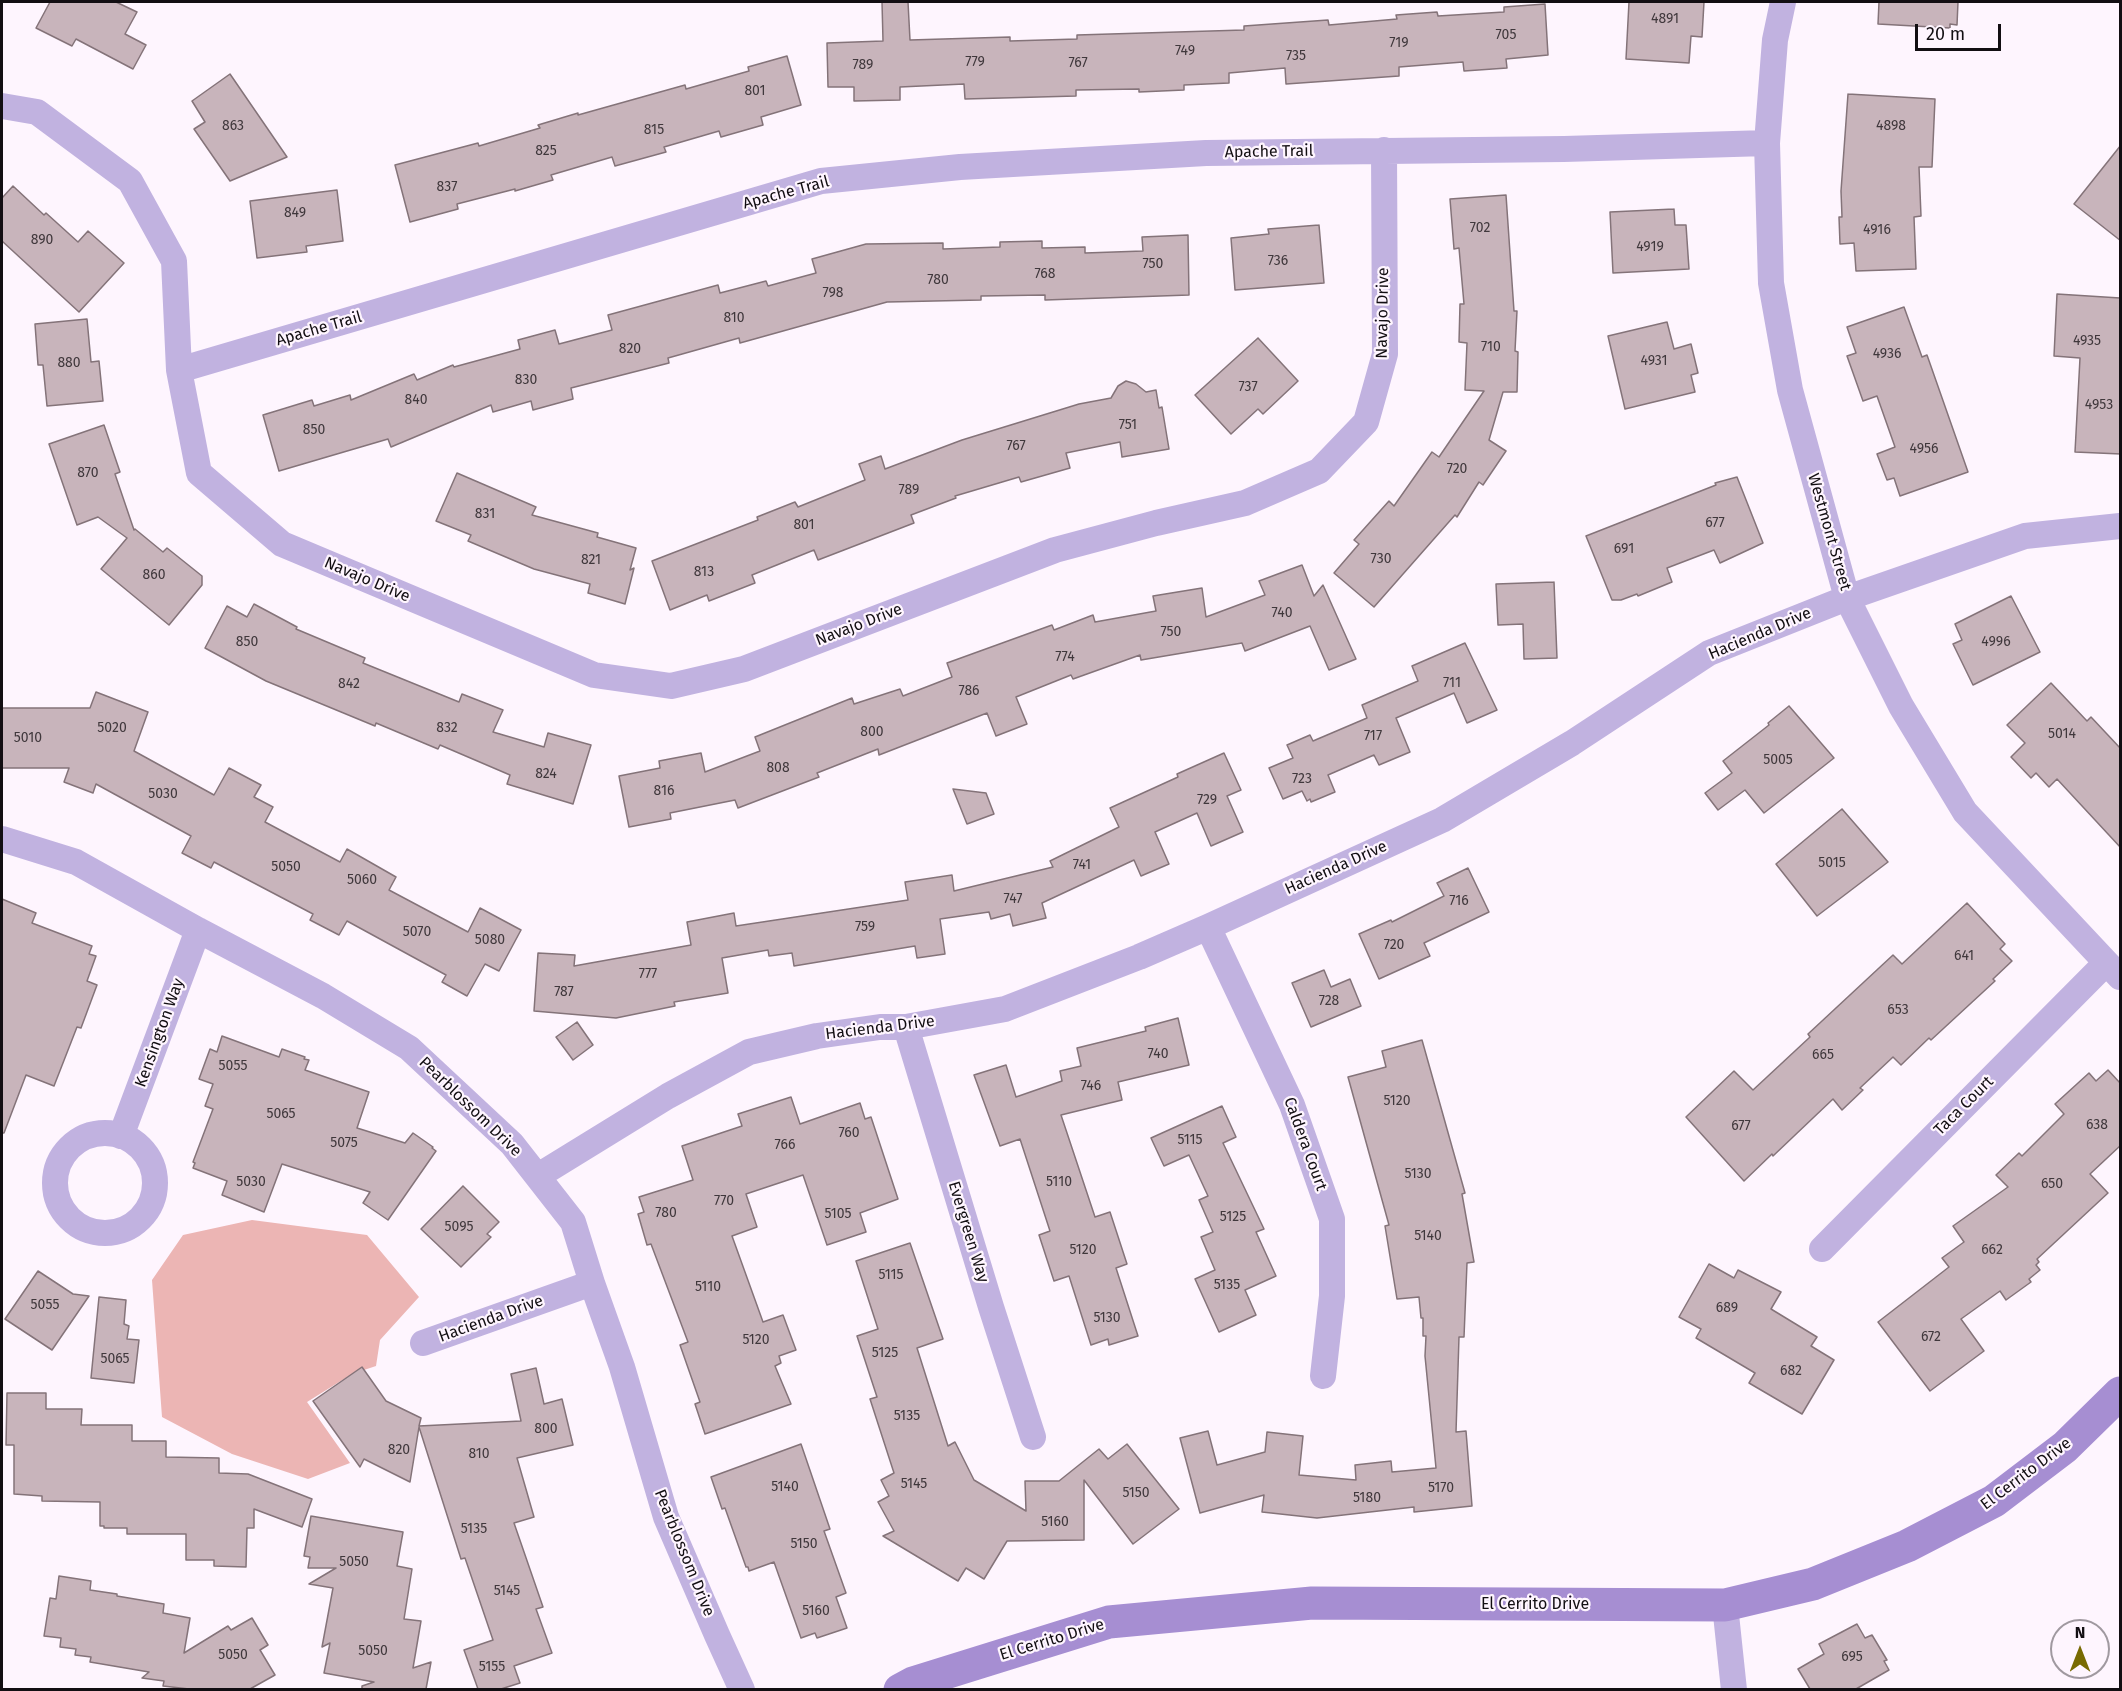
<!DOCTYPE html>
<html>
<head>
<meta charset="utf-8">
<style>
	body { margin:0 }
	#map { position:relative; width:2122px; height:1691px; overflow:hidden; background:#fef5fe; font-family:"Fira Sans",sans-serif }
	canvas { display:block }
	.frame { position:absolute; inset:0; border:3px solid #120e12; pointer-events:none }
	.north { position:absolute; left:2050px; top:1619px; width:60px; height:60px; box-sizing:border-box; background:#fef5fe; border:2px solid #a099a0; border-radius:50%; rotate:0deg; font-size:16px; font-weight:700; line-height:24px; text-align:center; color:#120e12 }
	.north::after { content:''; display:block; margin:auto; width:21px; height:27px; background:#786a02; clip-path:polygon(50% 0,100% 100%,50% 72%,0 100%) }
	.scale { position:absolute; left:1915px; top:24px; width:86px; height:27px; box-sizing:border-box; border:3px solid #120e12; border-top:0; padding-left:8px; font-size:18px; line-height:21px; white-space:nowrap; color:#120e12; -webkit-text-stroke:4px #fef5fe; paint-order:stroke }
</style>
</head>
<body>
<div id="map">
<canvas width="2122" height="1691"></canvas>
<div class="frame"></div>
<div class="north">N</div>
<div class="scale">20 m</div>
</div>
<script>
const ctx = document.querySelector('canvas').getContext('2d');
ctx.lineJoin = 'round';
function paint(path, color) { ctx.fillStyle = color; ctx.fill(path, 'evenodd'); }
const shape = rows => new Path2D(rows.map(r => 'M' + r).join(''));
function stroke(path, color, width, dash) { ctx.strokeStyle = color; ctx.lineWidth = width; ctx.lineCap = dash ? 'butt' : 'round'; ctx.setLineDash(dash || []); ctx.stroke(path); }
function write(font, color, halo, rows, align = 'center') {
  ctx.font = font + ' "Fira Sans",sans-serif'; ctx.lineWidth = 4.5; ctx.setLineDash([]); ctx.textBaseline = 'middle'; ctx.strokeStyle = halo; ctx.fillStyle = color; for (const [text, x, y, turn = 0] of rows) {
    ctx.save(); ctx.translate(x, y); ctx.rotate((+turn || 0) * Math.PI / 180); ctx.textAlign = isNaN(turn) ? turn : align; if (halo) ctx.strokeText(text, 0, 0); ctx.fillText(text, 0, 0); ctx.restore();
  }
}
const green = shape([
	[252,1220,367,1235,419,1297,380,1340,376,1366,352,1374,307,1402,350,1463,308,1479,232,1454,162,1417,152,1280,183,1235]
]);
const building = shape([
	[50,2,116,2,137,12,125,34,146,45,133,69,76,39,72,46,36,28,50,2],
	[882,2,908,2,910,40,1010,37,1010,41,1077,39,1077,35,1244,30,1244,26,1328,20,1329,25,1397,19,1396,15,1437,12,1438,16,1504,12,1504,7,1545,4,1548,55,1506,59,1507,68,1464,71,1463,62,1399,67,1399,76,1286,84,1285,68,1229,73,1229,83,1184,85,1184,90,1139,92,1139,89,1076,90,1076,96,965,99,964,84,900,87,900,100,854,101,854,87,828,87,827,43,883,41,882,2],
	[1629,2,1704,2,1702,37,1691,36,1689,63,1626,59,1629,2],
	[1879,2,1958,2,1957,25,1950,24,1950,28,1878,24,1879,2],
	[787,56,801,105,761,117,763,125,721,137,719,131,664,147,666,152,615,166,612,157,551,175,553,180,515,191,515,189,457,204,458,209,410,222,395,165,478,143,479,146,540,128,538,125,578,113,578,115,685,85,686,89,749,71,748,67,787,56],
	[230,74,287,157,230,181,194,129,205,122,192,101,230,74],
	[1848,94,1935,99,1932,167,1919,167,1921,216,1914,217,1916,269,1856,271,1854,243,1840,244,1839,217,1842,217,1841,191,1848,94],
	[2121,145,2121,241,2074,204,2121,145],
	[13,186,44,215,46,213,78,242,88,231,124,263,79,312,2,241,2,198,13,186],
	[337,190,343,241,306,246,307,252,257,258,250,201,337,190],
	[1506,195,1514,311,1517,311,1515,351,1518,352,1517,392,1503,392,1489,440,1506,451,1483,485,1479,482,1457,517,1455,515,1374,607,1334,573,1359,544,1354,540,1389,501,1394,506,1432,452,1439,457,1484,391,1465,390,1467,343,1459,342,1460,304,1464,304,1459,248,1454,249,1450,199,1506,195],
	[1674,209,1675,225,1686,225,1689,269,1613,273,1610,212,1674,209],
	[1319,225,1324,283,1235,290,1231,238,1269,234,1268,229,1319,225],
	[1188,235,1189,295,1045,300,1045,295,981,296,981,300,887,302,740,343,739,338,668,358,669,363,571,388,573,399,533,410,531,401,493,412,491,405,391,447,388,439,279,471,263,415,312,400,314,406,350,395,351,400,414,374,417,380,453,365,454,367,520,349,518,340,555,330,559,344,612,330,608,315,718,285,720,293,766,281,768,286,816,273,812,259,866,244,943,243,943,249,1000,247,1000,242,1042,241,1042,248,1085,247,1085,253,1143,251,1142,237,1188,235],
	[2057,294,2120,298,2121,454,2075,452,2080,358,2054,356,2057,294],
	[1904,307,1922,357,1927,355,1968,472,1900,496,1894,478,1887,480,1877,454,1895,447,1877,396,1863,401,1847,356,1856,353,1847,327,1904,307],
	[87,319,91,362,99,361,103,401,47,406,43,365,38,365,35,324,87,319],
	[1667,322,1674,349,1691,344,1698,373,1691,375,1695,392,1625,409,1608,336,1667,322],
	[1258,338,1298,381,1263,414,1258,409,1231,434,1195,395,1258,338],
	[1126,381,1136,384,1146,392,1156,390,1159,408,1162,407,1169,449,1122,457,1120,442,1066,453,1070,468,1021,482,1019,477,955,496,956,498,911,515,914,523,818,560,814,550,752,575,755,583,709,601,707,595,670,610,652,561,758,520,757,517,795,502,798,507,865,480,859,464,881,456,885,469,962,440,1079,404,1111,398,1118,386,1126,381],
	[104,425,120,472,115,474,134,530,135,529,163,552,167,548,202,576,202,585,169,625,101,569,127,538,98,517,77,525,49,444,104,425],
	[457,473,536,507,532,515,598,533,597,537,636,548,630,570,634,568,625,604,588,593,590,584,534,569,468,541,471,535,436,521,457,473],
	[1737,477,1763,543,1720,563,1714,550,1667,568,1672,582,1638,596,1637,594,1621,600,1612,600,1586,536,1716,485,1715,483,1737,477],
	[1302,565,1314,596,1323,585,1356,659,1329,670,1310,626,1245,651,1242,643,1141,660,1140,655,1073,679,1071,675,1016,697,1027,724,996,736,987,713,879,755,878,749,817,773,819,777,738,808,735,800,670,813,671,819,629,827,619,776,660,768,659,761,701,753,705,772,760,751,755,737,852,698,854,704,900,689,903,696,952,677,947,663,1052,625,1054,630,1093,615,1095,622,1156,611,1153,596,1202,588,1206,617,1265,595,1259,581,1302,565],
	[1554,582,1557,658,1524,659,1523,624,1498,625,1496,584,1554,582],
	[2011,596,2040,652,1973,685,1953,644,1962,640,1955,624,2011,596],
	[254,604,297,627,296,629,365,658,363,663,459,702,462,694,503,710,493,732,544,747,548,733,591,745,573,804,507,784,510,775,440,745,438,749,376,723,375,726,266,681,205,648,227,606,247,617,254,604],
	[1465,643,1497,710,1467,723,1454,693,1396,718,1410,752,1379,765,1374,755,1328,775,1335,792,1311,802,1310,799,1307,801,1302,791,1283,799,1269,768,1293,758,1287,745,1310,735,1313,741,1367,718,1362,705,1418,681,1412,666,1465,643],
	[2051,683,2087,721,2091,717,2121,749,2121,848,2057,779,2049,787,2036,773,2031,778,2011,757,2025,743,2007,725,2051,683],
	[96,692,148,712,134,751,214,795,229,768,261,785,254,797,273,807,265,822,340,862,347,849,396,877,389,890,468,932,480,908,521,930,499,971,485,964,467,996,442,982,446,975,347,921,339,935,310,920,313,914,214,862,211,868,182,853,191,836,96,784,93,793,64,782,69,768,2,768,2,708,90,708,96,692],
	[1789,706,1834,758,1764,813,1745,790,1718,810,1705,793,1732,773,1723,761,1769,725,1768,723,1789,706],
	[1224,753,1241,790,1227,796,1243,832,1211,846,1197,813,1155,832,1169,864,1141,876,1134,860,1042,903,1046,918,1013,926,1010,914,991,919,989,912,940,919,945,954,917,958,915,946,794,966,792,953,769,956,768,950,722,958,728,993,674,1002,675,1006,616,1018,534,1011,538,953,575,955,574,966,691,945,687,922,734,913,736,926,908,900,905,882,952,875,954,891,1053,867,1050,861,1119,827,1110,808,1178,777,1177,774,1224,753],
	[953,789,986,793,994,814,967,824,953,789],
	[1842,809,1888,862,1817,916,1776,864,1842,809],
	[1468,868,1489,912,1424,943,1430,956,1379,979,1359,934,1391,920,1392,922,1444,896,1437,883,1468,868],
	[2,899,36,913,32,923,92,946,89,954,96,956,87,981,97,985,81,1028,77,1027,54,1086,26,1075,4,1133,2,1133,2,899],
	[1967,903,2005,944,2000,949,2012,961,1993,979,1995,981,1931,1040,1929,1038,1901,1065,1893,1057,1860,1088,1863,1090,1842,1110,1833,1099,1773,1156,1772,1154,1744,1181,1686,1117,1734,1071,1753,1090,1810,1037,1808,1034,1893,955,1902,964,1967,903],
	[1324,970,1331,987,1350,979,1361,1006,1311,1027,1292,983,1324,970],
	[1178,1018,1189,1065,1118,1082,1122,1100,1061,1115,1095,1217,1110,1212,1127,1264,1116,1268,1138,1336,1109,1345,1108,1339,1091,1345,1069,1276,1054,1281,1039,1235,1050,1231,1020,1139,1000,1146,974,1075,1006,1065,1016,1097,1062,1081,1060,1071,1081,1066,1077,1048,1146,1031,1145,1027,1178,1018],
	[577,1022,593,1045,573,1060,556,1037,577,1022],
	[222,1036,279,1057,282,1049,305,1057,304,1059,309,1060,305,1070,369,1092,357,1128,405,1143,413,1133,433,1147,432,1148,436,1151,388,1220,363,1203,370,1192,282,1164,264,1212,222,1195,227,1181,193,1168,195,1163,193,1162,213,1109,205,1106,213,1084,199,1079,210,1049,217,1052,222,1036],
	[1422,1040,1465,1193,1462,1194,1474,1262,1467,1263,1464,1337,1459,1337,1456,1432,1466,1431,1472,1506,1414,1512,1414,1507,1317,1518,1262,1512,1264,1495,1200,1513,1180,1438,1208,1431,1217,1465,1265,1452,1267,1432,1303,1436,1299,1475,1356,1480,1355,1465,1391,1461,1392,1472,1436,1468,1425,1356,1426,1336,1423,1336,1423,1318,1421,1318,1419,1297,1397,1299,1385,1226,1389,1225,1348,1077,1386,1067,1382,1051,1422,1040],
	[2108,1070,2121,1084,2121,1145,2090,1174,2108,1193,2037,1259,2039,1262,2036,1265,2040,1270,2029,1279,2031,1282,2006,1300,2000,1291,1961,1319,1984,1351,1930,1391,1878,1322,1949,1267,1942,1258,1964,1242,1953,1226,2008,1187,1996,1175,2019,1153,2022,1156,2064,1114,2055,1104,2089,1073,2096,1081,2108,1070],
	[791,1097,800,1124,860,1103,865,1119,871,1117,898,1199,860,1213,866,1232,827,1245,803,1175,746,1194,757,1227,732,1236,763,1322,783,1315,796,1350,779,1356,781,1363,775,1366,791,1404,705,1434,695,1404,700,1402,680,1345,688,1342,651,1244,647,1245,638,1214,644,1212,639,1197,693,1180,682,1146,742,1126,738,1114,791,1097],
	[1222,1106,1236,1137,1223,1143,1264,1229,1256,1232,1276,1276,1245,1290,1256,1315,1219,1332,1195,1279,1215,1270,1201,1237,1213,1232,1199,1200,1208,1196,1189,1155,1164,1166,1151,1138,1222,1106],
	[463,1186,499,1222,487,1234,491,1237,461,1267,421,1229,463,1186],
	[910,1243,943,1339,917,1348,948,1446,955,1442,974,1480,1026,1511,1025,1481,1059,1481,1099,1449,1108,1459,1127,1444,1179,1509,1133,1544,1084,1480,1084,1540,1007,1541,984,1579,966,1568,958,1581,883,1536,894,1531,878,1502,889,1496,881,1480,894,1473,870,1399,877,1397,857,1336,878,1329,856,1261,910,1243],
	[1709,1264,1734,1278,1738,1270,1781,1292,1771,1309,1817,1337,1811,1346,1834,1360,1802,1414,1749,1383,1755,1373,1696,1338,1701,1329,1679,1317,1709,1264],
	[38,1271,73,1294,89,1296,52,1350,5,1319,38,1271],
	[99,1297,126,1300,124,1324,129,1326,127,1339,139,1340,134,1383,91,1378,99,1297],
	[362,1367,386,1401,421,1418,419,1426,521,1421,511,1374,536,1368,544,1404,562,1399,573,1445,517,1458,534,1517,514,1523,543,1607,536,1609,552,1653,514,1666,520,1683,501,1689,478,1689,464,1650,493,1640,465,1558,461,1559,419,1427,410,1482,364,1459,360,1467,313,1401,362,1367],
	[7,1393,46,1393,46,1409,82,1409,81,1425,132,1425,132,1441,166,1441,166,1457,219,1458,219,1473,248,1474,312,1499,302,1527,254,1509,254,1528,247,1528,246,1567,214,1566,214,1560,186,1560,186,1534,127,1534,127,1528,104,1528,104,1526,100,1526,100,1502,42,1501,42,1496,14,1494,14,1445,6,1445,7,1393],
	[801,1444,830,1529,824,1531,846,1593,836,1597,847,1628,817,1638,815,1633,801,1638,774,1562,749,1571,748,1567,746,1567,725,1508,722,1509,711,1477,801,1444],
	[311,1516,403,1532,397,1566,412,1569,404,1619,421,1621,413,1668,431,1662,426,1689,362,1689,362,1686,374,1682,324,1673,330,1643,322,1647,333,1588,309,1584,336,1568,308,1568,310,1557,304,1556,311,1516],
	[59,1576,91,1581,90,1590,117,1594,117,1596,164,1604,163,1613,190,1618,184,1653,228,1626,231,1630,252,1618,268,1645,260,1650,275,1675,250,1689,189,1689,163,1686,164,1681,142,1678,149,1672,90,1662,91,1657,75,1655,76,1649,60,1647,61,1638,44,1636,50,1598,56,1599,59,1576],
	[1857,1624,1865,1638,1872,1635,1887,1660,1884,1661,1889,1670,1856,1689,1810,1689,1798,1669,1824,1654,1819,1644,1857,1624]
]);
const street = shape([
	[1783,2,1775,40,1767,143,1771,283,1790,390,1847,598,1901,706,1965,812,2120,977],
	[2,106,37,112,130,181,174,261,179,370,821,181,960,167,1206,153,1564,149,1767,143],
	[179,370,199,473,282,544,594,675,671,686,744,669,1055,550,1156,523,1245,503,1319,471,1366,422,1385,354,1384,150],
	[2,839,76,862,198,930,323,996,409,1048,512,1144,573,1222,592,1283,622,1367,666,1517,717,1635,742,1690],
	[1208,927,1292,1105,1332,1219,1332,1296,1323,1376],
	[906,1027,991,1307,1033,1437],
	'55 1183a50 50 0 1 1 100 0a50 50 0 1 1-100 0Z',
	[121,1136,198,930],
	[538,1176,668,1096,749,1052,817,1036,880,1027,906,1027,1005,1009,1139,957,1208,927,1442,820,1572,743,1709,653,1847,598,2025,536,2120,526],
	[1822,1249,2106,963],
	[423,1343,592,1283],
	[1725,1605,1734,1690]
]);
const secondary = shape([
	[900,1690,913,1683,1109,1622,1312,1603,1725,1605,1813,1584,1907,1546,1994,1501,2065,1447,2120,1393]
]);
const numberNames = [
	["4891",1665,19],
	["705",1506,35],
	["719",1399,43],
	["749",1185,51],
	["735",1296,56],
	["779",975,62],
	["767",1078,63],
	["789",863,65],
	["801",755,91],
	["863",233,126],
	["4898",1891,126],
	["815",654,130],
	["825",546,151],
	["837",447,187],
	["849",295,213],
	["702",1480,228],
	["4916",1877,230],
	["890",42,240],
	["4919",1650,247],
	["736",1278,261],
	["750",1153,264],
	["768",1045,274],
	["780",938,280],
	["798",833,293],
	["810",734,318],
	["4935",2087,341],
	["710",1491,347],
	["820",630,349],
	["4936",1887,354],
	["4931",1654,361],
	["880",69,363],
	["830",526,380],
	["737",1248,387],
	["840",416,400],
	["4953",2099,405],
	["751",1128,425],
	["850",314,430],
	["767",1016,446],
	["4956",1924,449],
	["720",1457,469],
	["870",88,473],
	["789",909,490],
	["831",485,514],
	["677",1715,523],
	["801",804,525],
	["691",1624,549],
	["730",1381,559],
	["821",591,560],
	["813",704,572],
	["860",154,575],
	["740",1282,613],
	["750",1171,632],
	["850",247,642],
	["4996",1996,642],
	["774",1065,657],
	["711",1452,683],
	["842",349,684],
	["786",969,691],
	["5020",112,728],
	["832",447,728],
	["800",872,732],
	["5014",2062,734],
	["717",1373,736],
	["5010",28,738],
	["5005",1778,760],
	["808",778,768],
	["824",546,774],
	["723",1302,779],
	["816",664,791],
	["5030",163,794],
	["729",1207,800],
	["5015",1832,863],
	["741",1082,865],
	["5050",286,867],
	["5060",362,880],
	["747",1013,899],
	["716",1459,901],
	["759",865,927],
	["5070",417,932],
	["5080",490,940],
	["720",1394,945],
	["641",1964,956],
	["777",648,974],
	["787",564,992],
	["728",1329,1001],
	["653",1898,1010],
	["740",1158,1054],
	["665",1823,1055],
	["5055",233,1066],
	["746",1091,1086],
	["5120",1397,1101],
	["5065",281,1114],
	["638",2097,1125],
	["677",1741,1126],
	["760",849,1133],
	["5115",1190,1140],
	["5075",344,1143],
	["766",785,1145],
	["5130",1418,1174],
	["5030",251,1182],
	["5110",1059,1182],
	["650",2052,1184],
	["770",724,1201],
	["780",666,1213],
	["5105",838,1214],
	["5125",1233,1217],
	["5095",459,1227],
	["5140",1428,1236],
	["5120",1083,1250],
	["662",1992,1250],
	["5115",891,1275],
	["5135",1227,1285],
	["5110",708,1287],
	["5055",45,1305],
	["689",1727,1308],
	["5130",1107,1318],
	["672",1931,1337],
	["5120",756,1340],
	["5125",885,1353],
	["5065",115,1359],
	["682",1791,1371],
	["5135",907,1416],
	["800",546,1429],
	["820",399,1450],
	["810",479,1454],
	["5145",914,1484],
	["5140",785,1487],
	["5170",1441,1488],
	["5150",1136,1493],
	["5180",1367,1498],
	["5160",1055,1522],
	["5135",474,1529],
	["5150",804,1544],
	["5050",354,1562],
	["5145",507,1591],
	["5160",816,1611],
	["5050",373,1651],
	["5050",233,1655],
	["695",1852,1657],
	["5155",492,1667]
];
const streetNames = [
	["Apache Trail",1269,152,-1],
	["Apache Trail",786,193,-15],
	["Navajo Drive",1383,313,-89],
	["Apache Trail",319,329,-16],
	["Westmont Street",1829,532,74],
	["Navajo Drive",367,580,23],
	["Navajo Drive",859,625,-21],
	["Hacienda Drive",1760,634,-23],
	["Hacienda Drive",1336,868,-24],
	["Hacienda Drive",880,1028,-7],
	["Kensington Way",160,1033,-70],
	["Taca Court",1964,1106,-45],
	["Pearblossom Drive",470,1107,44],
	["Caldera Court",1305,1144,70],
	["Evergreen Way",968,1232,73],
	["Hacienda Drive",491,1319,-20],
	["El Cerrito Drive",2026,1474,-37],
	["Pearblossom Drive",684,1553,68],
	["El Cerrito Drive",1535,1605],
	["El Cerrito Drive",1052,1640,-17]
];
paint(green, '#ecb5b4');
paint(building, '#c8b4bb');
stroke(building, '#847379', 1.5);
stroke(street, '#c1b2e0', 26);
stroke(secondary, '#a68ed2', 33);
write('14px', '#40383c', null, numberNames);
write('16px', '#120e12', '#fef5fe', streetNames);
</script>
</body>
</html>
